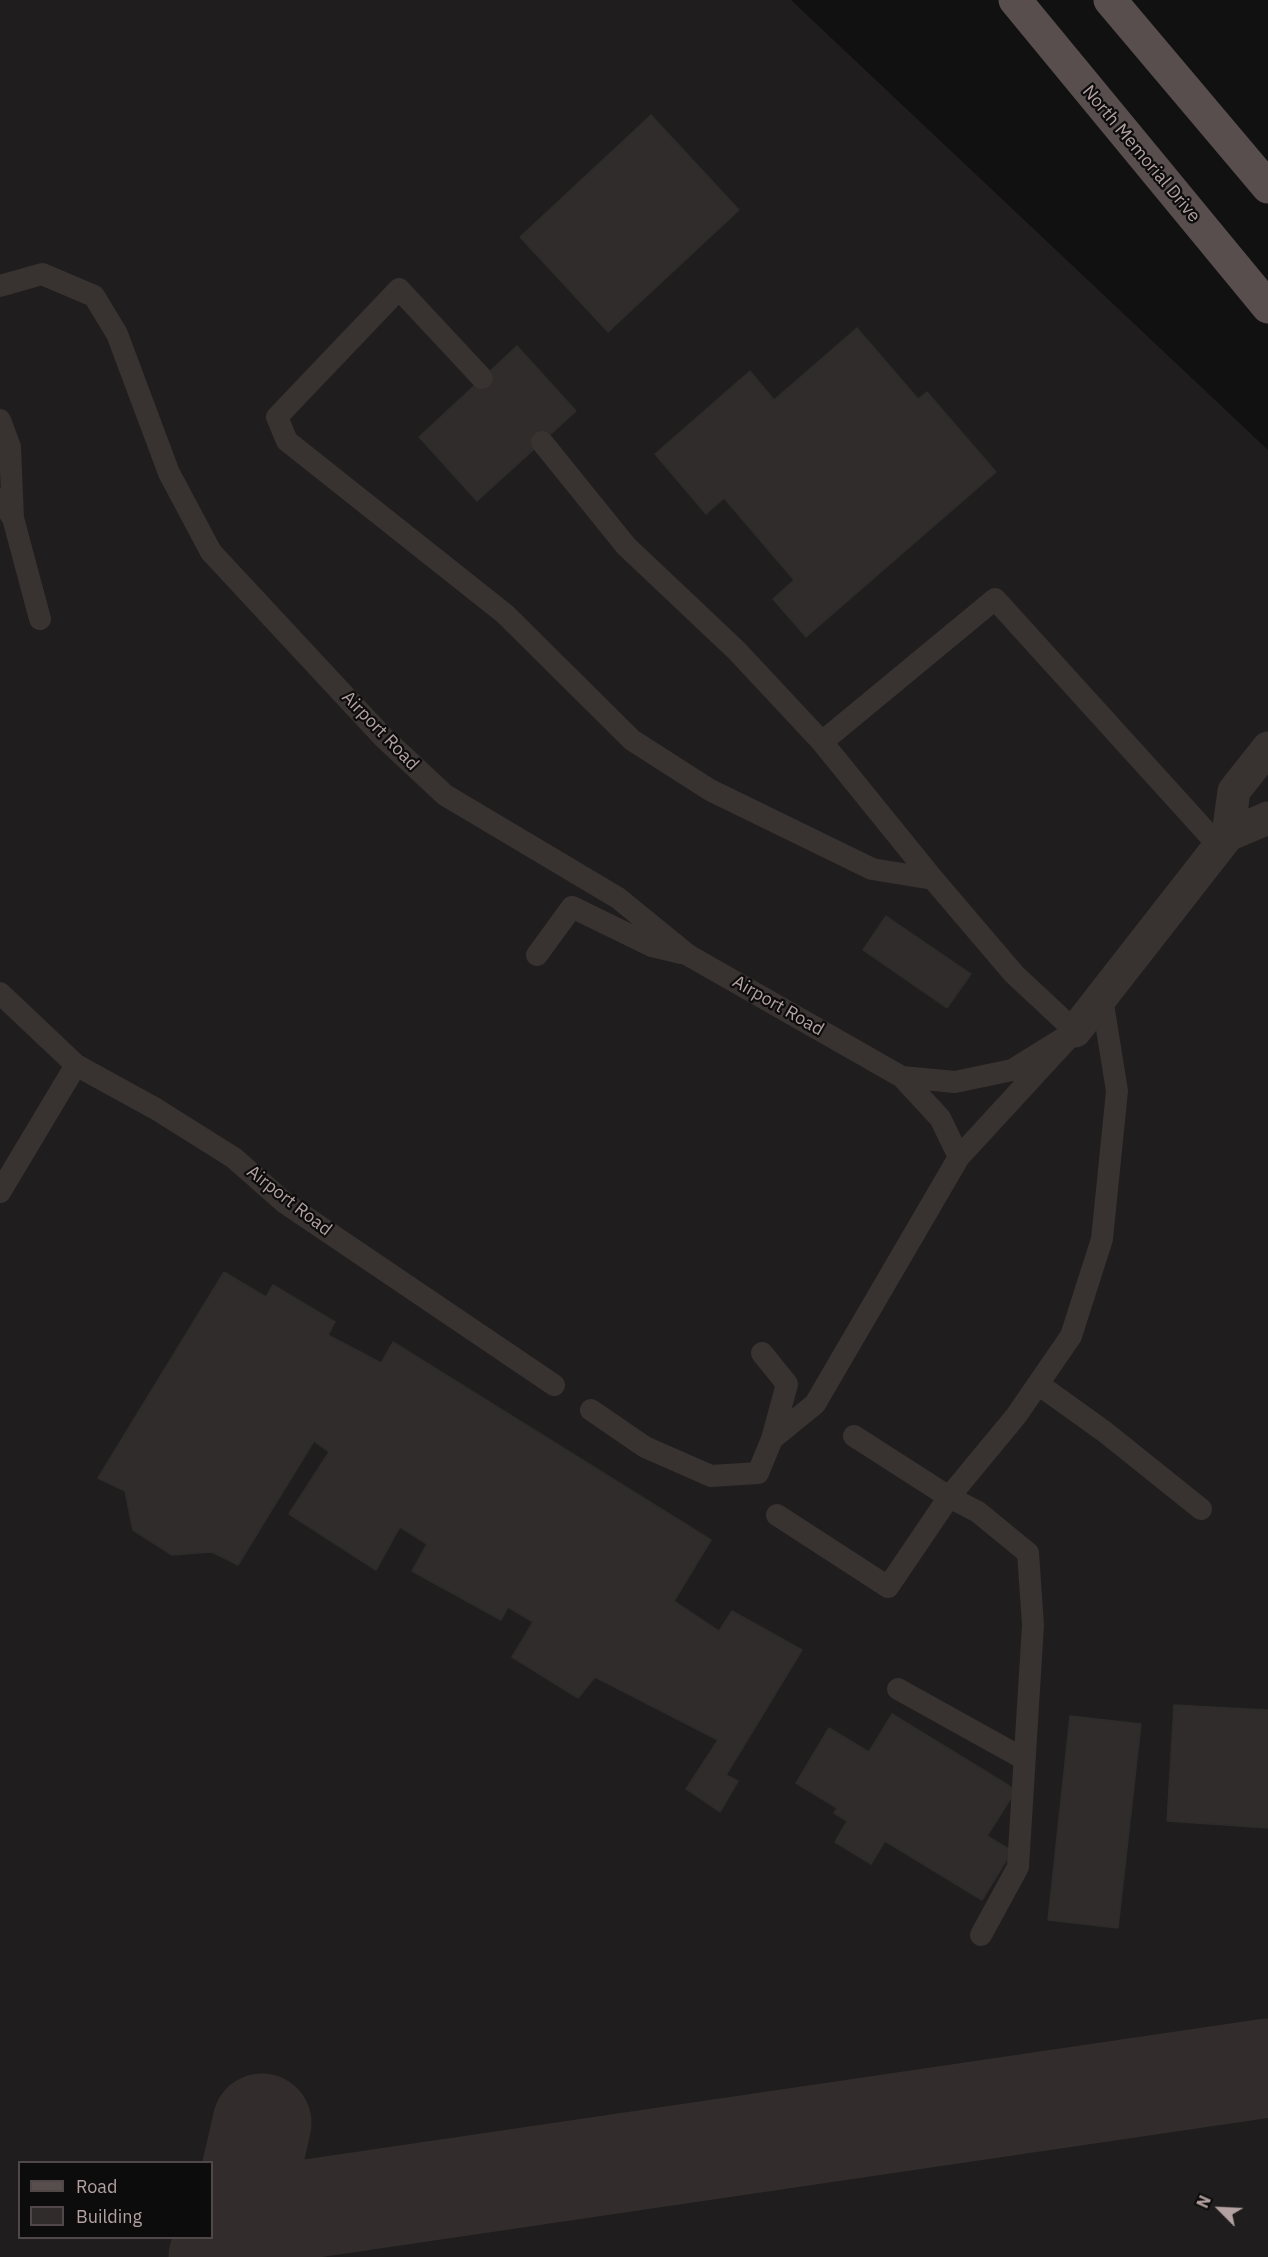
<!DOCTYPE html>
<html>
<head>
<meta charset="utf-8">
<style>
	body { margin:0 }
	#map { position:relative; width:1268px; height:2257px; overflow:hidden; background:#121111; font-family:"IBM Plex Sans",sans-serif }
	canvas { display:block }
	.legend { position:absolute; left:18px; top:2161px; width:195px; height:78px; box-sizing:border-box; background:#0d0c0c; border:2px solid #504848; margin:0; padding:8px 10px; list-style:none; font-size:18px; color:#b4a1a1 }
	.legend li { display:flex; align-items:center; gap:12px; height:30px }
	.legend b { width:30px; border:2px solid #504848 }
	.north { position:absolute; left:1190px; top:2179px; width:60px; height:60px; -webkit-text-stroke:4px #0d0c0c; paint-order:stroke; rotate:294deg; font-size:16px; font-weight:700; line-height:24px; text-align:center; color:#b4a1a1 }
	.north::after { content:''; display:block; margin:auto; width:21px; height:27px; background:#b4a1a1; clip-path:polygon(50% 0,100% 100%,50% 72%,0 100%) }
</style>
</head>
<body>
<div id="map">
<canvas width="1268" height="2257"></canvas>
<ul class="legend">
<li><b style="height:8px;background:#574e4d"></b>Road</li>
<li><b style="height:16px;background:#2f2c2b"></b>Building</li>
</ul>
<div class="north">N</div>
</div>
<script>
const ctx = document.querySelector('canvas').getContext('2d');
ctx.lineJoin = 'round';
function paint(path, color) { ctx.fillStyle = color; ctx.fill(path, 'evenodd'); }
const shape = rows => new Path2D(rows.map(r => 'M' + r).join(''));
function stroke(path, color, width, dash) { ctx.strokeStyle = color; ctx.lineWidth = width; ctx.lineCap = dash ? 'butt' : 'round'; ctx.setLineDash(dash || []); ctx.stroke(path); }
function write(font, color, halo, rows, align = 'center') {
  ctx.font = font + ' "IBM Plex Sans",sans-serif'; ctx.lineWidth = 4.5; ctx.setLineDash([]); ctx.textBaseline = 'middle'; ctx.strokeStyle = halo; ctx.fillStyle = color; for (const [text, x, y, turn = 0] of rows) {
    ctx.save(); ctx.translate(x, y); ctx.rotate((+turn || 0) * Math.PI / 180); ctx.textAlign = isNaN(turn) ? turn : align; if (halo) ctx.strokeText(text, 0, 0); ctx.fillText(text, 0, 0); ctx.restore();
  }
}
const built = shape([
	[0,0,791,0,1268,450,1268,2257,0,2257],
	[20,2162,212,2162,212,2238,20,2238]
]);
const taxiway = shape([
	[240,2219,262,2123],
	[218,2257,240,2219,1268,2068]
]);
const building = shape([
	[651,115,739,210,608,332,520,237,651,115],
	[857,328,918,399,927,392,996,472,806,637,773,599,794,580,724,498,706,514,655,454,750,371,774,400,857,328],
	[517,346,576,411,477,501,419,437,517,346],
	[886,916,971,974,947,1008,863,950,886,916],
	[224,1272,266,1297,273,1285,335,1322,328,1335,381,1363,393,1342,711,1540,674,1601,719,1631,732,1611,802,1650,726,1775,738,1781,720,1812,686,1789,718,1740,595,1677,578,1698,512,1657,533,1622,508,1607,501,1620,412,1571,427,1544,400,1527,376,1570,289,1514,329,1452,314,1441,238,1565,212,1552,172,1555,133,1530,125,1491,98,1478,224,1272],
	[1174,1705,1268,1710,1268,1828,1167,1821,1174,1705],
	[892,1714,1016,1790,987,1836,1012,1851,982,1900,885,1841,871,1864,835,1842,847,1821,834,1813,837,1808,796,1783,829,1728,869,1752,892,1714],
	[1070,1716,1141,1724,1118,1928,1048,1920,1070,1716]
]);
const service = shape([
	[0,286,42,274,94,296,117,334,169,473,211,552,384,738,445,795,618,898,688,955,902,1077,955,1082,1012,1070,1075,1031,959,1157,815,1404,772,1439,758,1473,711,1476,645,1447,591,1410],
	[482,378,399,289,277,417,287,441,505,614,632,740,710,790,872,869,933,879],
	[0,420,10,447,13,518],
	[542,442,626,546,737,651,822,742,933,879,1014,974,1075,1031],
	[0,499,13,518,40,619],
	[822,742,995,599,1219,846],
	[537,955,572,907,652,946,681,953],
	[0,993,76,1065,156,1109,234,1158,285,1203,554,1385],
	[902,1077,940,1118,959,1157],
	[0,1192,76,1065],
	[762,1353,787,1384,772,1439],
	[1038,1384,1105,1432,1201,1509],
	[854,1436,949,1497,978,1512,1028,1553,1033,1625,1018,1867,981,1935],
	[777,1515,888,1587,949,1497,1016,1416,1071,1336,1102,1239,1117,1091,1102,998],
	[898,1689,1024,1759]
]);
const tertiary = shape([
	[1228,835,1234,791,1268,748],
	[1075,1031,1228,835,1268,818]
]);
const primary = shape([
	[1015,0,1268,307],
	[1110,0,1268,187]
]);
const streetNames = [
	["North Memorial Drive",1141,154,50],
	["Airport Road",380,731,46],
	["Airport Road",778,1006,30],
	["Airport Road",289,1201,38]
];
paint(built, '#1f1d1d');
stroke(taxiway, '#322d2c', 99);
paint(building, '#2f2c2b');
stroke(building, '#2e2c2a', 1.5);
stroke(service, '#383231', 22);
stroke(tertiary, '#383231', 33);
stroke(primary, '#574e4d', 33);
write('18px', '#b4a1a1', '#0d0c0c', streetNames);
</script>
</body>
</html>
